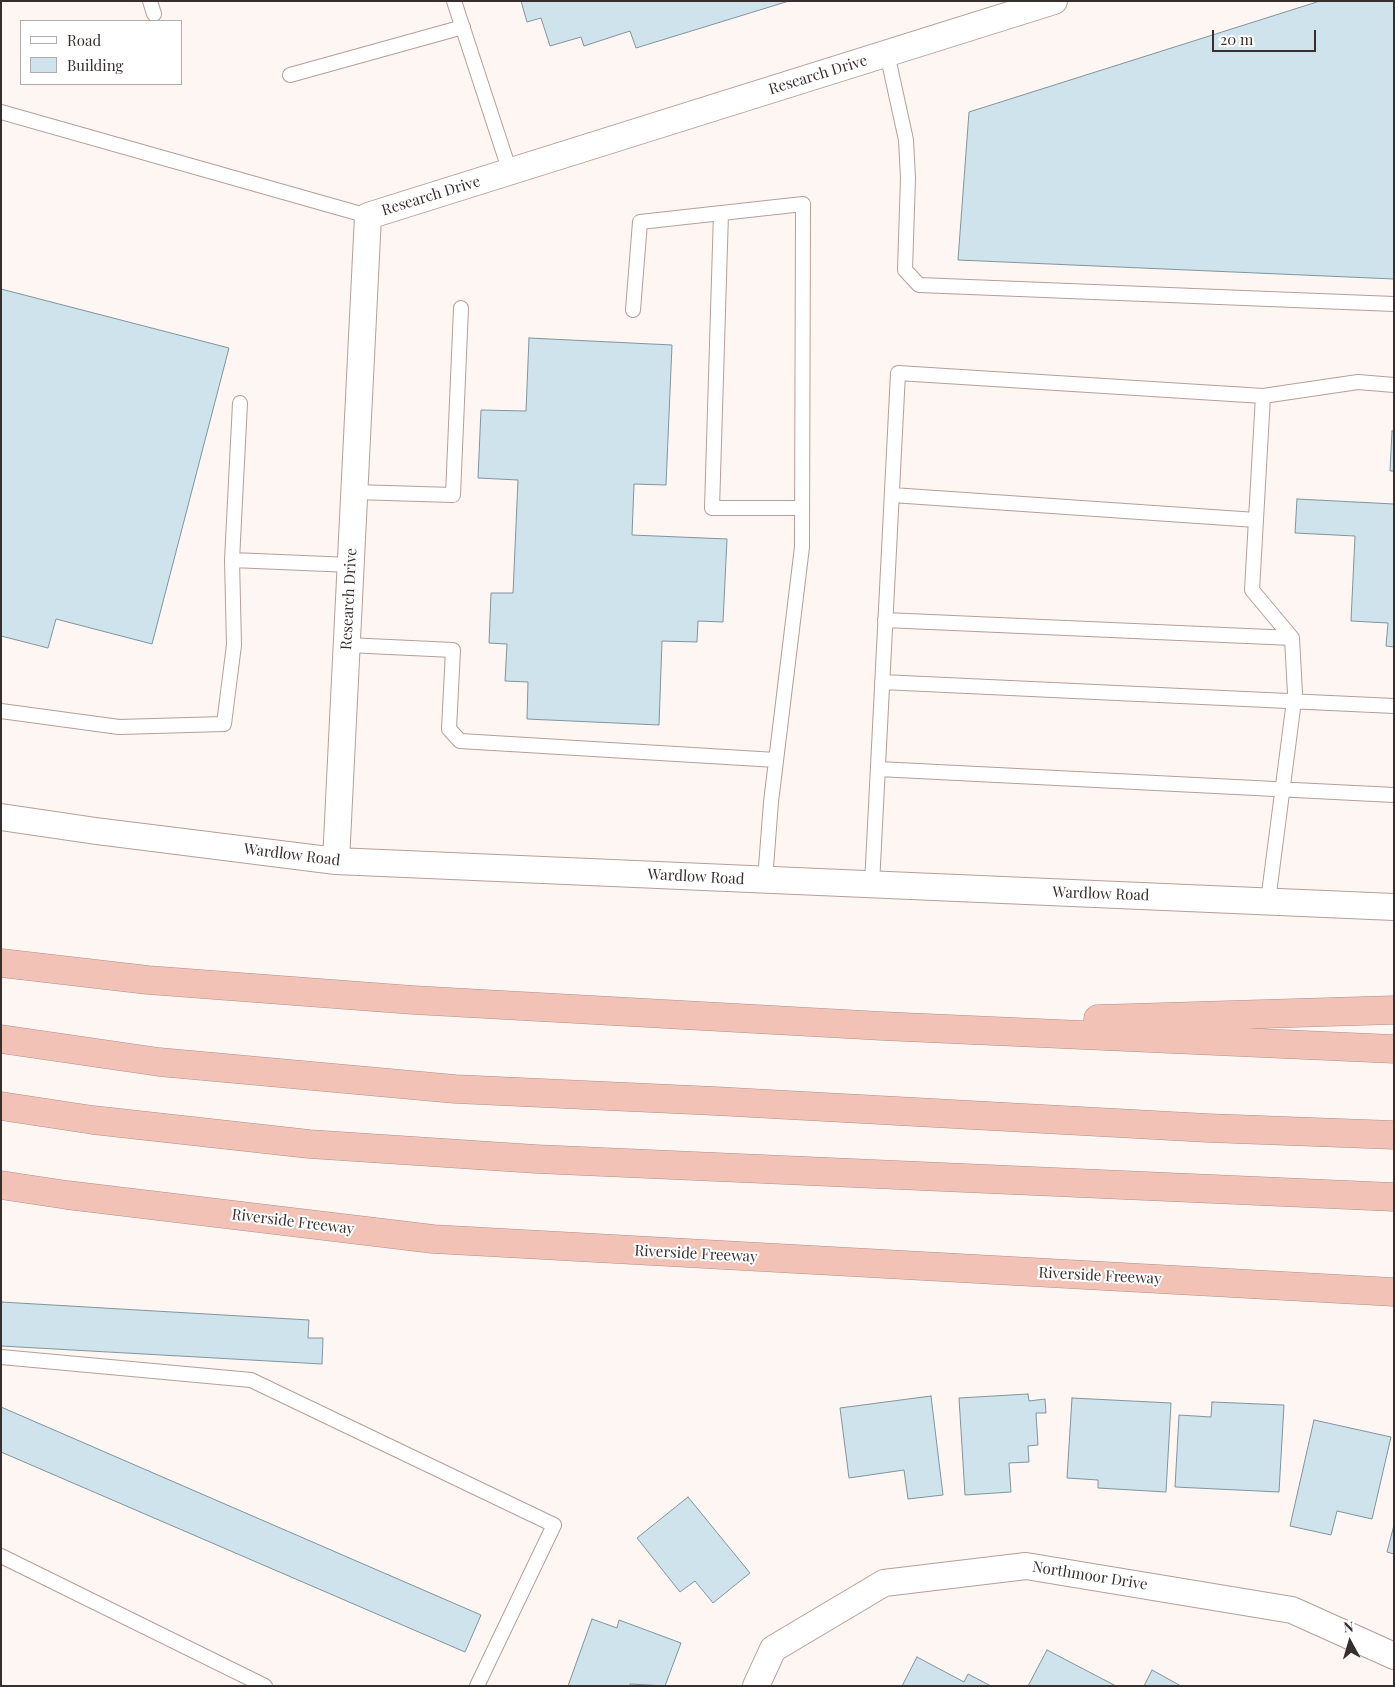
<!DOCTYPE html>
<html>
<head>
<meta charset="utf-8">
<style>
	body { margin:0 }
	#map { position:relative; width:1395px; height:1687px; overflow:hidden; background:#fef6f3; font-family:"Playfair Display",serif }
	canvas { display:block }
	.frame { position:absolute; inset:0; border:2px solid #372f2d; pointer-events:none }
	.legend { position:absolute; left:20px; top:20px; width:162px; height:65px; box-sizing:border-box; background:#fff; border:1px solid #afacab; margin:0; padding:6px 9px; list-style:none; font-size:15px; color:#372f2d }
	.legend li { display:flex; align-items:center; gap:10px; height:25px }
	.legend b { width:25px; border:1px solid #afacab }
	.north { position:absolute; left:1325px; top:1617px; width:50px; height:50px; -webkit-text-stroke:4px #fff; paint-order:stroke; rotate:354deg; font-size:14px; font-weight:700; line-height:20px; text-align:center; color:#372f2d }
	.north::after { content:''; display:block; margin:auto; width:18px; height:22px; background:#372f2d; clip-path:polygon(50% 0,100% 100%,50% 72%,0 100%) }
	.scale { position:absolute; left:1212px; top:30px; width:104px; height:22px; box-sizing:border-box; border:2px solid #372f2d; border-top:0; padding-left:6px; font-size:15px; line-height:18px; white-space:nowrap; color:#372f2d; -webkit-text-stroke:4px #fff; paint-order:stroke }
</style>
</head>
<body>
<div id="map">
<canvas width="1395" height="1687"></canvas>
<div class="frame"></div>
<ul class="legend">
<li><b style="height:6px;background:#fff"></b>Road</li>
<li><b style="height:14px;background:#cee3eb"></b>Building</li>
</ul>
<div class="north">N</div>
<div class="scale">20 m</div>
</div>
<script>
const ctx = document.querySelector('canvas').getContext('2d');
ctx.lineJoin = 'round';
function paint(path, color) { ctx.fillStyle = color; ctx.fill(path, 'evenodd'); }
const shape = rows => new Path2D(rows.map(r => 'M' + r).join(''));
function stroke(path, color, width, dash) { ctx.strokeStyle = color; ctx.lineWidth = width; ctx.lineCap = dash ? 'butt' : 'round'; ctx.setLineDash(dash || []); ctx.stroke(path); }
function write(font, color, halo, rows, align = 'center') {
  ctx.font = font + ' "Playfair Display",serif'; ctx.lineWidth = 4; ctx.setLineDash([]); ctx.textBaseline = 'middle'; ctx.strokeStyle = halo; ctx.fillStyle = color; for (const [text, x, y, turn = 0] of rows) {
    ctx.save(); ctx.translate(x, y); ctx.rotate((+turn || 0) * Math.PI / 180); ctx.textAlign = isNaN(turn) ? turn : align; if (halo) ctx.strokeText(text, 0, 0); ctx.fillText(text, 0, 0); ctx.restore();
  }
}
const building = shape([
	[521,1,789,1,636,48,630,31,584,46,581,37,550,46,541,18,527,22,521,1],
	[1320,1,1394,1,1394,279,958,260,969,112,1320,1],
	[1,289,229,348,152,644,56,619,48,648,1,636,1,289],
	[529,338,672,345,666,485,634,484,632,535,727,539,723,622,698,621,697,642,662,641,659,725,527,719,528,682,505,681,507,644,489,643,491,593,513,593,518,480,478,478,481,410,526,411,529,338],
	[1392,431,1394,431,1394,471,1390,471,1392,431],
	[1297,499,1394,504,1394,647,1386,646,1388,623,1351,621,1355,536,1295,533,1297,499],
	[1,1302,309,1320,308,1338,323,1338,322,1364,1,1346,1,1302],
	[1028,1394,1029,1401,1045,1399,1046,1413,1036,1413,1038,1445,1028,1446,1029,1462,1009,1463,1011,1492,965,1495,959,1398,1028,1394],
	[931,1396,943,1495,908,1499,904,1470,849,1478,840,1408,931,1396],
	[1072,1398,1171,1403,1166,1492,1098,1488,1098,1480,1067,1478,1072,1398],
	[1212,1402,1284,1405,1279,1492,1175,1487,1179,1415,1211,1417,1212,1402],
	[1,1407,481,1615,465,1652,1,1452,1,1407],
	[1314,1420,1391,1437,1372,1519,1337,1511,1331,1535,1290,1526,1314,1420],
	[688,1497,750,1573,713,1603,695,1581,680,1592,637,1538,688,1497],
	[1394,1525,1394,1554,1387,1552,1394,1525],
	[592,1619,617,1628,619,1620,681,1643,665,1686,630,1684,630,1686,568,1686,592,1619],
	[1047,1650,1116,1686,1028,1686,1047,1650],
	[917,1657,964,1682,968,1674,991,1686,902,1686,917,1657],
	[1152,1670,1181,1686,1144,1686,1152,1670]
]);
const lane = shape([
	[150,1,154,14],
	[454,1,510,172],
	[887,53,906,140,908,178,905,270,919,285,1394,304],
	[290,75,463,27],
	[1,112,368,216],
	[721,213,712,508,802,508],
	[633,310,640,222,803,204,802,547,771,802,765,880],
	[1263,396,1358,382,1394,385],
	[354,492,453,495,461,308],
	[892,495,1256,520],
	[232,560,351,565],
	[885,620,1292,638],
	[347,645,453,650,449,729,460,741,776,760],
	[882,682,1394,706],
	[1,711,119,727,224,724,234,645,232,560,240,403],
	[878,769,1394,795],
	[872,884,898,373,1263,396,1252,590,1292,638,1295,693,1268,901],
	[1,1357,251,1380,554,1525,477,1686],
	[1,1556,265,1686]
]);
const street = shape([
	[1,817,96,831,336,861,1394,907],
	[336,861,368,216,1054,1],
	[756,1686,773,1649,884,1583,1026,1566,1292,1610,1394,1656]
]);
const highway = shape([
	[1,963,148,980,413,1000,882,1026,1394,1049],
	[1098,1019,1394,1010],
	[1,1039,159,1062,455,1089,715,1101,1208,1128,1394,1135],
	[1,1106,93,1120,309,1144,536,1159,1394,1197],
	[1,1185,67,1195,433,1239,1394,1292]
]);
const streetNames = [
	["Research Drive",818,75,-17],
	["Research Drive",431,196,-17],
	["Research Drive",349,599,-87],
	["Wardlow Road",292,855,7],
	["Wardlow Road",696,877,3],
	["Wardlow Road",1101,894,2],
	["Riverside Freeway",293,1222,7],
	["Riverside Freeway",696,1254,3],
	["Riverside Freeway",1100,1276,3],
	["Northmoor Drive",1090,1576,9]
];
paint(building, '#cee3eb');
stroke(building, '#81949c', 1);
stroke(lane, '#b49f9a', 16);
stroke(street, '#b49f9a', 28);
stroke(highway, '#b18f87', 29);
stroke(lane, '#fff', 14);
stroke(street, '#fff', 26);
stroke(highway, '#f2c2b7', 28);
write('15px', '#372f2d', '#fff', streetNames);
</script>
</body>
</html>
